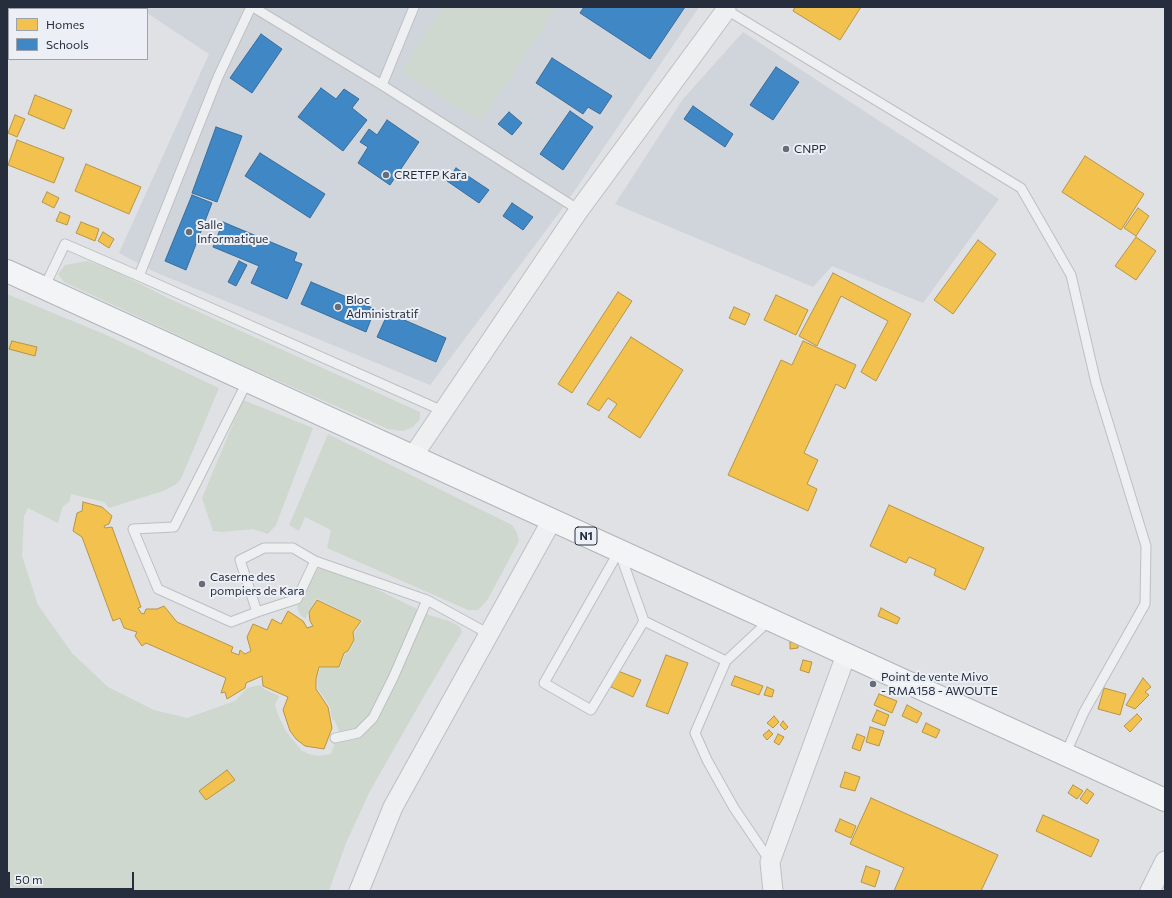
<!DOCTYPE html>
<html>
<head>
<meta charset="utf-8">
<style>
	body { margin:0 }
	#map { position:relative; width:1172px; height:898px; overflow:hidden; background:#dfe1e4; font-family:Commissioner,sans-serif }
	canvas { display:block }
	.frame { position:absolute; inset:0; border:8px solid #262e3d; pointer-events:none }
	.legend { position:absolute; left:8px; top:8px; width:140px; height:52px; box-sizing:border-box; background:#eceff5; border:1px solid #9da2ab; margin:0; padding:5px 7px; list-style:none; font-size:12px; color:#262e3d }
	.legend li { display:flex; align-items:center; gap:8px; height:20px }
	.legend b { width:20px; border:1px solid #9da2ab }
	.scale { position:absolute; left:8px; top:872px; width:126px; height:18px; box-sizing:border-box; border:2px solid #262e3d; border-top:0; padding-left:5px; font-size:12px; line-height:14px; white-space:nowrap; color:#262e3d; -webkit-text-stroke:3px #eceff5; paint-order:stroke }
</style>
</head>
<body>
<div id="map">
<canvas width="1172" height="898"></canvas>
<div class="frame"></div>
<ul class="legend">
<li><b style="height:11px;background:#f2c14e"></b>Homes</li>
<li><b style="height:11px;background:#3f88c5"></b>Schools</li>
</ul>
<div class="scale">50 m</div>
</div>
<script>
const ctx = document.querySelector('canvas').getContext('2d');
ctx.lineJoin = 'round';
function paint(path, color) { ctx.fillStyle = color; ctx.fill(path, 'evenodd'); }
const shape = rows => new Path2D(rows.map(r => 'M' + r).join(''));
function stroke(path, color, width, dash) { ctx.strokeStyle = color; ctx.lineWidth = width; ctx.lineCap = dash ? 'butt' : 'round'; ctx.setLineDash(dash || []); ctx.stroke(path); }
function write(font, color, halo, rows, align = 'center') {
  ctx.font = font + ' Commissioner,sans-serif'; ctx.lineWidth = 4; ctx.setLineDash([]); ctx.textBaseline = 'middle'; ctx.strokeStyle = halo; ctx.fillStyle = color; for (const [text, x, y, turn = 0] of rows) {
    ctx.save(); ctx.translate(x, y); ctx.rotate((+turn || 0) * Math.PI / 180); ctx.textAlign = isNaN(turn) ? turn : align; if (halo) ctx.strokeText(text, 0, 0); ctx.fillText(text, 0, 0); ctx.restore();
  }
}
const built = shape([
	[138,7,699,7,565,205,430,385,155,272,119,253,209,54,147,13,147,9,142,9],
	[743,32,999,199,923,303,832,266,813,287,615,204,683,99]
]);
const green = shape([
	[7,7,36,7,36,9,9,9,9,51,7,51],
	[443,7,556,7,481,122,401,71],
	[88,261,111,269,170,299,420,412,420,419,413,427,403,431,388,429,240,364,64,282,58,274,65,265],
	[7,294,104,334,219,388,181,479,175,485,163,491,109,508,104,502,71,494,69,502,63,506,58,523,28,508,24,516,22,556,38,605,72,653,108,687,154,710,187,718,235,701,247,688,260,685,264,689,279,696,275,705,279,717,286,731,301,750,309,754,319,756,331,754,339,731,335,721,332,719,330,707,318,689,317,679,320,668,340,668,345,654,349,652,355,640,354,633,363,621,318,599,316,599,308,612,306,619,300,615,297,607,301,597,312,573,317,568,329,570,364,583,429,615,452,622,460,627,462,632,427,691,370,791,346,843,329,891,20,891,7,884],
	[243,400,313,428,276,525,268,534,253,529,222,532,213,531,202,498],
	[328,434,512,525,517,533,519,541,488,599,480,608,478,610,468,610,327,548,331,530,305,517,299,531,289,525]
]);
const homes = shape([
	[795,7,861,7,840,40,793,11,795,7],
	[35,95,72,110,64,129,28,114,35,95],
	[15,115,25,119,17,137,8,133,15,115],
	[17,140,64,158,54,183,8,165,17,140],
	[1085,156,1144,194,1121,230,1062,192,1085,156],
	[86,164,141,187,129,214,75,191,86,164],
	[47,192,59,198,54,208,42,202,47,192],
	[1138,208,1149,216,1136,236,1124,228,1138,208],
	[60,212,70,216,67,225,56,221,60,212],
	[81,222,99,229,95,241,76,233,81,222],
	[103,232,114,239,109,248,98,241,103,232],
	[1136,237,1156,251,1136,280,1115,266,1136,237],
	[978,240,996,254,953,314,934,300,978,240],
	[833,273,911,314,876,381,861,372,888,321,841,296,817,346,799,336,833,273],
	[618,292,632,301,572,393,558,384,618,292],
	[776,295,808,310,796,335,764,320,776,295],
	[734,307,750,314,745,325,729,318,734,307],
	[631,337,683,370,640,438,608,417,617,404,608,398,599,411,587,404,631,337],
	[12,341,37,347,35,356,9,349,12,341],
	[803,341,856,365,845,389,836,384,804,453,818,460,807,484,817,489,808,511,728,475,781,360,792,365,803,341],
	[83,502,102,507,112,516,109,524,104,526,105,528,112,527,141,607,138,608,141,613,144,614,146,609,157,609,164,606,177,622,233,647,231,652,239,655,240,650,245,654,251,651,247,637,253,624,267,630,272,619,281,624,288,611,303,621,307,628,313,626,310,621,309,612,317,600,361,621,353,632,354,640,348,651,344,653,339,667,319,667,316,679,316,689,328,707,332,728,324,749,305,746,296,739,290,731,283,710,288,697,263,686,262,676,246,683,245,688,227,699,225,692,221,693,226,678,146,643,142,646,135,636,137,632,124,628,120,618,113,621,82,537,73,531,77,513,82,511,83,502],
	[889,505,984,548,965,590,934,575,936,569,909,557,906,563,870,546,889,505],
	[881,608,900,618,897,624,878,616,881,608],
	[790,642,798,642,798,648,790,649,790,642],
	[666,655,688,663,668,714,646,706,666,655],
	[803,660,812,662,809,673,800,670,803,660],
	[618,671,641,680,633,697,611,687,618,671],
	[735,676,763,686,759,695,731,685,735,676],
	[1143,678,1151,687,1145,692,1149,695,1135,709,1126,705,1143,678],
	[767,687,774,690,772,697,764,695,767,687],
	[1104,688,1126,694,1120,715,1098,709,1104,688],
	[879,694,897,701,892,713,874,705,879,694],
	[907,705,922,713,917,723,902,716,907,705],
	[877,710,889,715,885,726,872,721,877,710],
	[1137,714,1142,719,1130,732,1124,726,1137,714],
	[774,716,779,722,773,728,767,723,774,716],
	[783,721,788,727,785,730,780,725,783,721],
	[926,723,940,730,936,738,922,732,926,723],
	[870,727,884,731,879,746,866,742,870,727],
	[769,730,773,734,767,740,763,735,769,730],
	[778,734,784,737,779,745,774,742,778,734],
	[857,734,865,737,860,751,852,748,857,734],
	[227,770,235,780,206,800,199,791,227,770],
	[845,772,860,777,855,791,840,787,845,772],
	[1073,785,1083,791,1077,799,1068,793,1073,785],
	[1087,789,1094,794,1087,804,1080,799,1087,789],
	[871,798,998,855,981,891,894,891,904,868,850,844,871,798],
	[1043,815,1099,840,1091,857,1036,831,1043,815],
	[840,819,856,826,851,838,835,831,840,819],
	[866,866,880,871,875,887,861,882,866,866]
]);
const schools = shape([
	[584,7,685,7,650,59,580,13,584,7],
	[261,34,282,49,252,93,230,78,261,34],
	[552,58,612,96,600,114,588,107,583,114,536,83,552,58],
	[776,67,799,82,773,120,750,105,776,67],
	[321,88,336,99,344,89,359,99,352,108,367,120,343,151,298,117,321,88],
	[693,106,733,134,725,147,684,119,693,106],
	[570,111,593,127,563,170,540,154,570,111],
	[509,112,522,123,512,135,498,124,509,112],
	[387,120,419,142,390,185,358,163,368,147,360,142,369,129,377,135,387,120],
	[216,127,242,136,217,202,192,193,216,127],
	[260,153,325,194,310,218,245,176,260,153],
	[456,168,489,190,479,203,447,181,456,168],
	[192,195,212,203,186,270,165,261,192,195],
	[512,203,533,217,523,230,503,216,512,203],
	[223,222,297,253,294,261,302,264,287,299,251,283,259,266,213,247,223,222],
	[239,261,247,265,236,286,228,282,239,261],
	[311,282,375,309,366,332,301,304,311,282],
	[388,313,446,338,436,362,377,337,388,313]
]);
const service = shape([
	[253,7,382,85,579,210],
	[725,9,1021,188,1071,275,1096,383,1146,546,1145,604,1084,712,1065,755],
	[382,85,414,7],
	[139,276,218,77,251,7],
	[44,288,65,244,139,276,443,411],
	[248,380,174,527,133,529,158,589,231,622,257,612,297,599,315,561,293,548,264,548,240,560,257,612],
	[315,561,427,600,489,634],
	[644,621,591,710,544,683,619,551,644,621,726,661,770,620],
	[726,661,695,733,707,760,734,808,770,861],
	[335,738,358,733,373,718,393,678,427,600]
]);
const minor = shape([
	[413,456,579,210,726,10],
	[359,891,393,807,552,520],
	[773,891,770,862,846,655],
	[1150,891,1165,861]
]);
const trunk = shape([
	[7,271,1165,800]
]);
const markers = [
	[786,149,4,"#676d77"],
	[386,175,4,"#676d77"],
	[189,232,4,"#676d77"],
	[338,307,4,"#676d77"],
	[202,584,4,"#676d77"],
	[873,684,4,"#676d77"]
];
const shields = [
	[586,536,22]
];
const shieldNames = [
	["N1",586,536]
];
const poiNames = [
	["CNPP",794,149],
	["CRETFP Kara",394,175],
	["Salle",197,225],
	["Informatique",197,239],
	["Bloc",346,300],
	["Administratif",346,314],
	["Caserne des",210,577],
	["pompiers de Kara",210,591],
	["Point de vente Mivo",881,677],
	["- RMA158 - AWOUTE",881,691]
];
paint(built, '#d0d4db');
paint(green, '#cfd8cf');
paint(homes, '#f2c14e');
stroke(homes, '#b59549', 1);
paint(schools, '#3f88c5');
stroke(schools, '#386d9c', 1);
stroke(service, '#bdbfc2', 11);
stroke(minor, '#bdbfc2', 21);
stroke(trunk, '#b1b4b9', 24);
stroke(service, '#eeeff1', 9);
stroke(minor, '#eeeff1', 19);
stroke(trunk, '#f3f4f5', 22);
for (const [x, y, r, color] of markers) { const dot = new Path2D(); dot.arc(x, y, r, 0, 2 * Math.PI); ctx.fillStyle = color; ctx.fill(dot); stroke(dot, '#eceff5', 1.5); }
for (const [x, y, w] of shields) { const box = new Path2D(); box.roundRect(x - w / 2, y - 9, w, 18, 3); ctx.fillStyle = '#eceff5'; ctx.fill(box); stroke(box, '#262e3d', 1); }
write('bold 11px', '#262e3d', null, shieldNames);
write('12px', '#262e3d', '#eceff5', poiNames, 'left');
</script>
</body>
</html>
